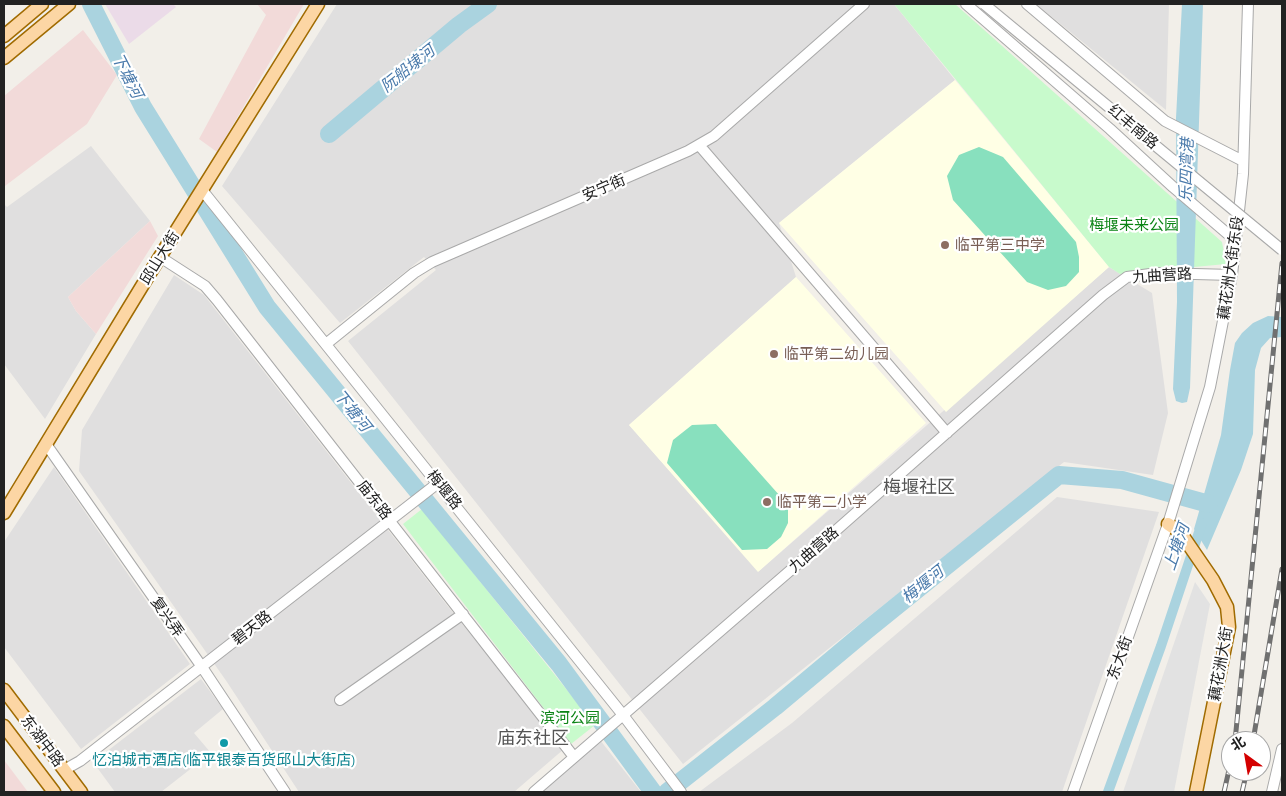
<!DOCTYPE html>
<html>
<head>
<meta charset="utf-8">
<style>
	body { margin:0 }
	#map { position:relative; width:1286px; height:796px; overflow:hidden; background:#f2efe9; font-family:"Alegreya Sans","Noto Sans SC",sans-serif }
	canvas { display:block }
	.frame { position:absolute; inset:0; border:5px solid #222; pointer-events:none }
	.north { position:absolute; left:1221px; top:731px; width:50px; height:50px; box-sizing:border-box; background:#fff; border:1px solid #a7a7a7; border-radius:50%; rotate:328deg; font-size:14px; font-weight:700; line-height:20px; text-align:center; color:#222 }
	.north::after { content:''; display:block; margin:auto; width:18px; height:22px; background:#d40000; clip-path:polygon(50% 0,100% 100%,50% 72%,0 100%) }
</style>
</head>
<body>
<div id="map">
<canvas width="1286" height="796"></canvas>
<div class="frame"></div>
<div class="north">北</div>
</div>
<script>
const ctx = document.querySelector('canvas').getContext('2d');
ctx.lineJoin = 'round';
function paint(path, color) { ctx.fillStyle = color; ctx.fill(path, 'evenodd'); }
const shape = rows => new Path2D(rows.map(r => 'M' + r).join(''));
function stroke(path, color, width, dash) { ctx.strokeStyle = color; ctx.lineWidth = width; ctx.lineCap = dash ? 'butt' : 'round'; ctx.setLineDash(dash || []); ctx.stroke(path); }
function write(font, color, halo, rows, align = 'center') {
  ctx.font = font + ' "Alegreya Sans","Noto Sans SC",sans-serif'; ctx.lineWidth = 4.5; ctx.setLineDash([]); ctx.textBaseline = 'middle'; ctx.strokeStyle = halo; ctx.fillStyle = color; for (const [text, x, y, turn = 0] of rows) {
    ctx.save(); ctx.translate(x, y); ctx.rotate((+turn || 0) * Math.PI / 180); ctx.textAlign = isNaN(turn) ? turn : align; if (halo) ctx.strokeText(text, 0, 0); ctx.fillText(text, 0, 0); ctx.restore();
  }
}
const residential = shape([
	[337,4,894,4,955,80,779,223,796,277,629,425,759,571,1109,267,1152,293,1168,413,1153,475,1064,462,683,764,348,341,436,270,424,257,340,323,222,186],
	[1036,4,1169,4,1166,110],
	[91,146,150,221,68,297,76,311,96,334,45,419,4,364,4,204,7,207],
	[174,275,204,295,446,604,564,749,514,792,299,792,227,682,79,471,82,430],
	[54,467,190,664,81,749,4,647,4,542],
	[1057,497,1159,512,1062,792,699,792,792,723],
	[201,679,223,709,194,733,211,753,161,792,115,792,93,762],
	[600,740,641,792,540,792]
]);
const commercial = shape([
	[257,4,304,4,217,152,199,139,266,15],
	[83,30,117,75,87,124,5,186,4,96],
	[150,221,158,236,96,334,76,311,68,297],
	[4,760,28,792,4,792]
]);
const industrial = shape([
	[105,4,173,4,176,7,129,44]
]);
const education = shape([
	[955,80,1109,267,946,412,779,223],
	[796,277,926,423,758,572,629,425]
]);
const park = shape([
	[894,4,955,4,1222,242,1226,264,1120,274,1109,267],
	[422,509,595,725,571,744,403,524]
]);
const pitch = shape([
	[979,147,1003,157,1076,242,1079,257,1079,272,1066,286,1048,290,1027,282,953,200,947,176,959,155],
	[716,424,788,505,788,523,781,537,767,549,742,550,667,463,673,440,692,425]
]);
const parking = shape([
	[1195,582,1210,604,1174,792,1123,792]
]);
const water = shape([
	[1182,4,1203,4,1190,388,1187,402,1182,403,1176,401,1173,389,1177,302,1176,118],
	[1268,316,1282,317,1282,337,1270,338,1261,348,1255,370,1253,434,1241,470,1207,550,1194,529,1221,435,1230,370,1235,343,1242,333,1253,323]
]);
const canal = shape([
	[1108,792,1161,646,1202,523]
]);
const river = shape([
	[91,4,143,107,267,307,559,664,653,792],
	[329,134,459,25,488,4],
	[667,792,775,707,867,630,1059,475,1122,480,1209,504]
]);
const minor = shape([
	[966,4,1110,129,1173,187,1236,241],
	[1027,4,1165,121,1243,161],
	[699,145,947,433],
	[202,190,623,715,681,792],
	[160,257,205,286,217,300,574,757],
	[326,344,414,273,432,262,688,151,714,136,864,4],
	[46,444,202,667,285,792],
	[340,700,463,614],
	[64,770,80,761,438,483],
	[534,792,807,556,1103,295,1127,277,1158,273,1232,275],
	[1073,792,1168,524,1210,387,1232,275,1243,174,1248,4],
	[1272,792,1282,749]
]);
const major = shape([
	[4,36,42,4],
	[4,58,69,4],
	[4,513,153,268,318,4],
	[1168,524,1180,532,1213,580,1227,607,1229,627,1196,792],
	[4,690,81,792],
	[4,726,54,792]
]);
const rail = shape([
	[1235,741,1282,263],
	[1253,741,1282,569],
	[1224,792,1231,761],
	[1242,792,1247,771]
]);
const minorBridge = shape([
	[984,4,1282,250]
]);
const markers = [
	[945,245,5,"#8d6e63"],
	[774,354,5,"#8d6e63"],
	[767,502,5,"#8d6e63"],
	[224,743,5,"#0f9aa8"]
];
const streetNames = [
	["红丰南路",1133,127,40],
	["安宁街",604,188,-23],
	["邱山大街",160,258,-58],
	["藕花洲大街东段",1231,268,-82],
	["九曲营路",1162,276,-4],
	["梅堰路",444,490,51],
	["庙东路",374,500,52],
	["九曲营路",814,550,-41],
	["复兴弄",167,617,55],
	["碧天路",252,628,-38],
	["东大街",1120,658,-70],
	["藕花洲大街",1221,664,-80],
	["东湖中路",42,741,53]
];
const parkNames = [
	["梅堰未来公园",1134,225],
	["滨河公园",570,718]
];
const educationNames = [
	["临平第三中学",955,245],
	["临平第二幼儿园",784,354],
	["临平第二小学",777,502]
];
const cultureNames = [
	["忆泊城市酒店(临平银泰百货邱山大街店)",224,760]
];
const waterNames = [
	["阮船埭河",408,69,-39],
	["下塘河",127,76,63],
	["乐四湾港",1187,170,-88],
	["下塘河",352,411,51],
	["上塘河",1177,547,-71],
	["梅堰河",923,585,-39]
];
const quarterNames = [
	["梅堰社区",919,488],
	["庙东社区",533,739]
];
paint(residential, '#e0dfdf');
paint(commercial, '#f2dad9');
paint(industrial, '#ebdbe8');
paint(education, '#ffffe5');
paint(park, '#c8facc');
paint(pitch, '#88e0be');
paint(parking, '#e2e2e2');
paint(water, '#aad3df');
stroke(canal, '#aad3df', 10);
stroke(river, '#aad3df', 18);
stroke(minor, '#a9a9a9', 12);
stroke(major, '#a06b00', 15);
stroke(minor, '#fff', 10);
stroke(major, '#fcd6a4', 12);
stroke(rail, '#707070', 5);
stroke(rail, '#fff', 3, [9]);
stroke(minorBridge, '#a9a9a9', 12, []);
stroke(minorBridge, '#fff', 10);
for (const [x, y, r, color] of markers) { const dot = new Path2D(); dot.arc(x, y, r, 0, 2 * Math.PI); ctx.fillStyle = color; ctx.fill(dot); stroke(dot, '#fff', 2); }
write('15px', '#222', '#fff', streetNames);
write('15px', '#0c8416', '#fff', parkNames);
write('15px', '#785e54', '#fff', educationNames, 'left');
write('15px', '#0d838f', '#fff', cultureNames);
write('italic 16px', '#4a7aab', '#fff', waterNames);
write('18px', '#555', '#fff', quarterNames);
</script>
</body>
</html>
